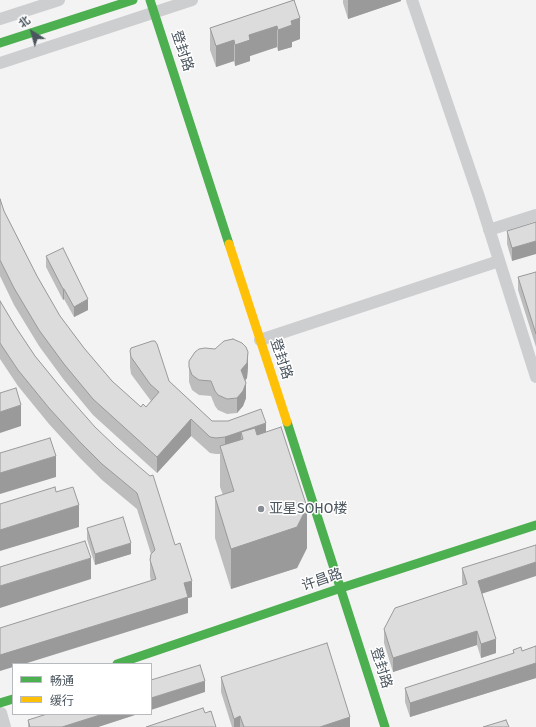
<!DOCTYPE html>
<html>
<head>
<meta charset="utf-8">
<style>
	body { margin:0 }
	#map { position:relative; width:536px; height:727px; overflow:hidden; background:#f3f3f3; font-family:"Fira Sans","Noto Sans SC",sans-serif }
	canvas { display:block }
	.legend { position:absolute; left:12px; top:663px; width:140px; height:52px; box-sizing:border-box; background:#fff; border:1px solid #b7bbbf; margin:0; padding:5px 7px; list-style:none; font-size:12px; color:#4b555e }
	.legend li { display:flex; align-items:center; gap:8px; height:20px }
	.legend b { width:20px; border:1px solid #b7bbbf }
	.north { position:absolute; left:12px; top:12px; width:40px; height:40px; -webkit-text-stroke:3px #fff; paint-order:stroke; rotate:323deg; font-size:11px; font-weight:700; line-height:16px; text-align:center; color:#4b555e }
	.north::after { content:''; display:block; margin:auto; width:14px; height:18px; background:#4b555e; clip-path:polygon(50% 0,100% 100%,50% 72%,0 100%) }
</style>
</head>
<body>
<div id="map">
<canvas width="536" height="727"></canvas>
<ul class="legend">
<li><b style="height:5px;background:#4caf50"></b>畅通</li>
<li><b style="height:5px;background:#ffc107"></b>缓行</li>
</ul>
<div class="north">北</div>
</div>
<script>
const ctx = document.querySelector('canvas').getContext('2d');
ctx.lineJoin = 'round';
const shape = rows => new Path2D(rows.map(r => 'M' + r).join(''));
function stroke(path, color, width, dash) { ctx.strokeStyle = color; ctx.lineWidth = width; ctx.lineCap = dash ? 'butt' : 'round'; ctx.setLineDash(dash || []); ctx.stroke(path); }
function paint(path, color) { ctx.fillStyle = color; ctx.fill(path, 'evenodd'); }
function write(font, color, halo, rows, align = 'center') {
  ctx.font = font + ' "Fira Sans","Noto Sans SC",sans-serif'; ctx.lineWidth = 3; ctx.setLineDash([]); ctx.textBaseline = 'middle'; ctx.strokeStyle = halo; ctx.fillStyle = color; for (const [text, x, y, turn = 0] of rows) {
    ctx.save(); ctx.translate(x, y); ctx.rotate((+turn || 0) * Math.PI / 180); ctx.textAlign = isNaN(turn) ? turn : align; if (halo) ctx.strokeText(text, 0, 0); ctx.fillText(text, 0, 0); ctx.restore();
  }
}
const street = shape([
	[412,0,479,197,536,377],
	[0,19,59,0],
	[0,63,192,0],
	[489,230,536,215],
	[260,340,499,261],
	[1,713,5,727]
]);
const fast = shape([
	[150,0,229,244],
	[0,43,133,0],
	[287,422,385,727],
	[117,664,341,588,536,525],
	[0,703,13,699]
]);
const slow = shape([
	[229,244,287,422]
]);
const wall = shape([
	[294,0,300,39,292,42,292,47,278,51,277,47,250,56,250,61,235,66,234,61,216,67,210,50,210,28],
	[343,0,401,0,401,1,348,19,343,3],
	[0,199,4,211,37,276,60,316,84,348,112,381,141,407,146,407,151,401,131,374,130,367,130,351,169,381,212,421,266,432,307,548,297,568,231,589,215,538,215,497,223,495,220,487,220,454,216,454,210,453,191,436,157,473,93,415,64,380,39,346,14,305,0,276],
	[536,222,512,261,507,244,507,231],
	[46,256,88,310,74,317,64,299,63,300,46,267],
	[536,272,536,347,518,290,518,277],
	[0,301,15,326,35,356,66,394,175,545,192,597,188,598,188,613,151,581,150,576,150,560,151,554,137,509,102,480,80,458,49,424,18,386,0,359],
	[215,349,248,367,247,378,245,381,246,398,243,406,237,413,227,414,218,410,215,406,211,396,199,395,192,390,189,382,189,361],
	[87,528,131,554,95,565,87,539],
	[462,568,482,594,496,653,481,658,477,645,393,672,384,643,384,629,463,586,462,583],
	[536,646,536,678,410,717,405,702,405,688,513,654,513,650,522,651],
	[221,677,350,727,232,727,221,692],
	[47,714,138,714,98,727,28,727,28,720]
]);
const shadedWall = shape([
	[348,0,401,0,401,1,348,19],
	[300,18,300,39,292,42,292,47,278,51,278,30,291,21],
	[277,26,277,47,250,56,250,61,235,66,235,45,249,35],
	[234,40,234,61,216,67,216,46],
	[536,241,536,254,512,261,512,248],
	[63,289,64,289,64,299,63,300],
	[88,299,88,310,74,317,74,307],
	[248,352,248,367,247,378,241,385,241,370],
	[246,383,246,398,243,406,237,413,237,398],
	[21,405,21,426,0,433,0,412],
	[191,419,191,436,157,473,157,457],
	[266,423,266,439,241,432,241,448,225,454,225,437],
	[56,456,56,477,0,494,0,473],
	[79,505,79,527,0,551,0,530],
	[307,507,307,548,297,568,231,589,231,549],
	[131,543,131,554,95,565,95,554],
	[91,558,91,579,0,608,0,586],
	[536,562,536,576,478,595,478,581],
	[192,581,192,597,188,598,188,613,24,664,13,664,13,667,0,671,0,655,184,583],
	[477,631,477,645,393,672,393,658],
	[496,639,496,653,481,658,481,644],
	[536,663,536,678,410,717,410,703],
	[205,681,205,692,151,710,151,698],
	[103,714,138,714,98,727,62,727],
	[240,716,240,727,234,727,234,719],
	[350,717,350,727,320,727]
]);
const building = shape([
	[294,0,300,18,291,21,292,25,278,30,277,26,249,35,250,40,235,45,234,40,216,46,210,28,294,0],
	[0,199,4,211,37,276,60,316,84,348,112,381,141,407,143,404,146,407,159,392,150,384,131,357,130,351,131,348,152,341,155,341,157,344,169,381,212,421,228,421,261,409,266,423,225,437,216,438,210,437,191,419,157,457,93,399,64,364,39,330,14,288,0,260,0,199],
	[536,222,536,241,512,248,507,231,536,222],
	[63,248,88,299,74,307,64,289,63,289,46,256,63,248],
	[536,272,536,334,518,277,536,272],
	[0,301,15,326,35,356,66,394,95,427,117,448,150,476,153,475,175,545,180,543,192,581,184,583,188,597,0,655,0,628,156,579,150,560,151,554,155,550,137,493,102,464,80,442,49,408,18,370,0,343,0,301],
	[233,339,242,343,246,347,248,352,247,363,241,370,246,383,243,391,237,398,227,399,218,395,215,391,211,381,199,380,192,375,189,367,189,361,195,352,199,349,205,348,215,349,224,341,233,339],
	[16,388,21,405,0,412,0,393,16,388],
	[281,427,307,507,297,527,231,549,215,497,234,491,220,446,243,439,241,432,255,428,257,435,281,427],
	[50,438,56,456,0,473,0,453,50,438],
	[55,487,56,492,73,487,79,505,0,530,0,504,55,487],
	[123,517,131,543,95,554,87,528,123,517],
	[85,541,91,558,0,586,0,567,85,541],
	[536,545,536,562,478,581,496,639,481,644,477,631,393,658,384,629,395,608,467,584,462,568,536,545],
	[327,643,350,717,320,727,244,727,240,716,234,719,221,677,327,643],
	[536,646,536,663,410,703,405,688,514,653,513,650,521,647,522,651,536,646],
	[200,665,205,681,151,698,151,680,200,665],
	[203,708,205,713,211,711,216,727,146,727,203,708],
	[47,714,103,714,62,727,30,727,28,720,47,714],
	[506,720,509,727,483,727,506,720]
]);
const markers = [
	[261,509,4,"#868c92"]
];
const streetNames = [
	["登封路",182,51,72],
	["登封路",281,359,72],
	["许昌路",322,580,-19],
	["登封路",381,668,73]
];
const poiNames = [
	["亚星SOHO楼",269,509]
];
stroke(street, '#cdced0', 12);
stroke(fast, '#4caf50', 9);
stroke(slow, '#ffc107', 9);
paint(wall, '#bdbdbe');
paint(shadedWall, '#9a9a9b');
paint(building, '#dcdcdd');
stroke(building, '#9a9a9b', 1);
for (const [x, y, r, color] of markers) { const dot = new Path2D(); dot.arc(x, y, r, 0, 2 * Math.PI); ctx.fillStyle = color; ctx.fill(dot); stroke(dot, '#fff', 1.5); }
write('14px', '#4b555e', '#fff', streetNames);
write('14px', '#4b555e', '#fff', poiNames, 'left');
</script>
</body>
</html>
